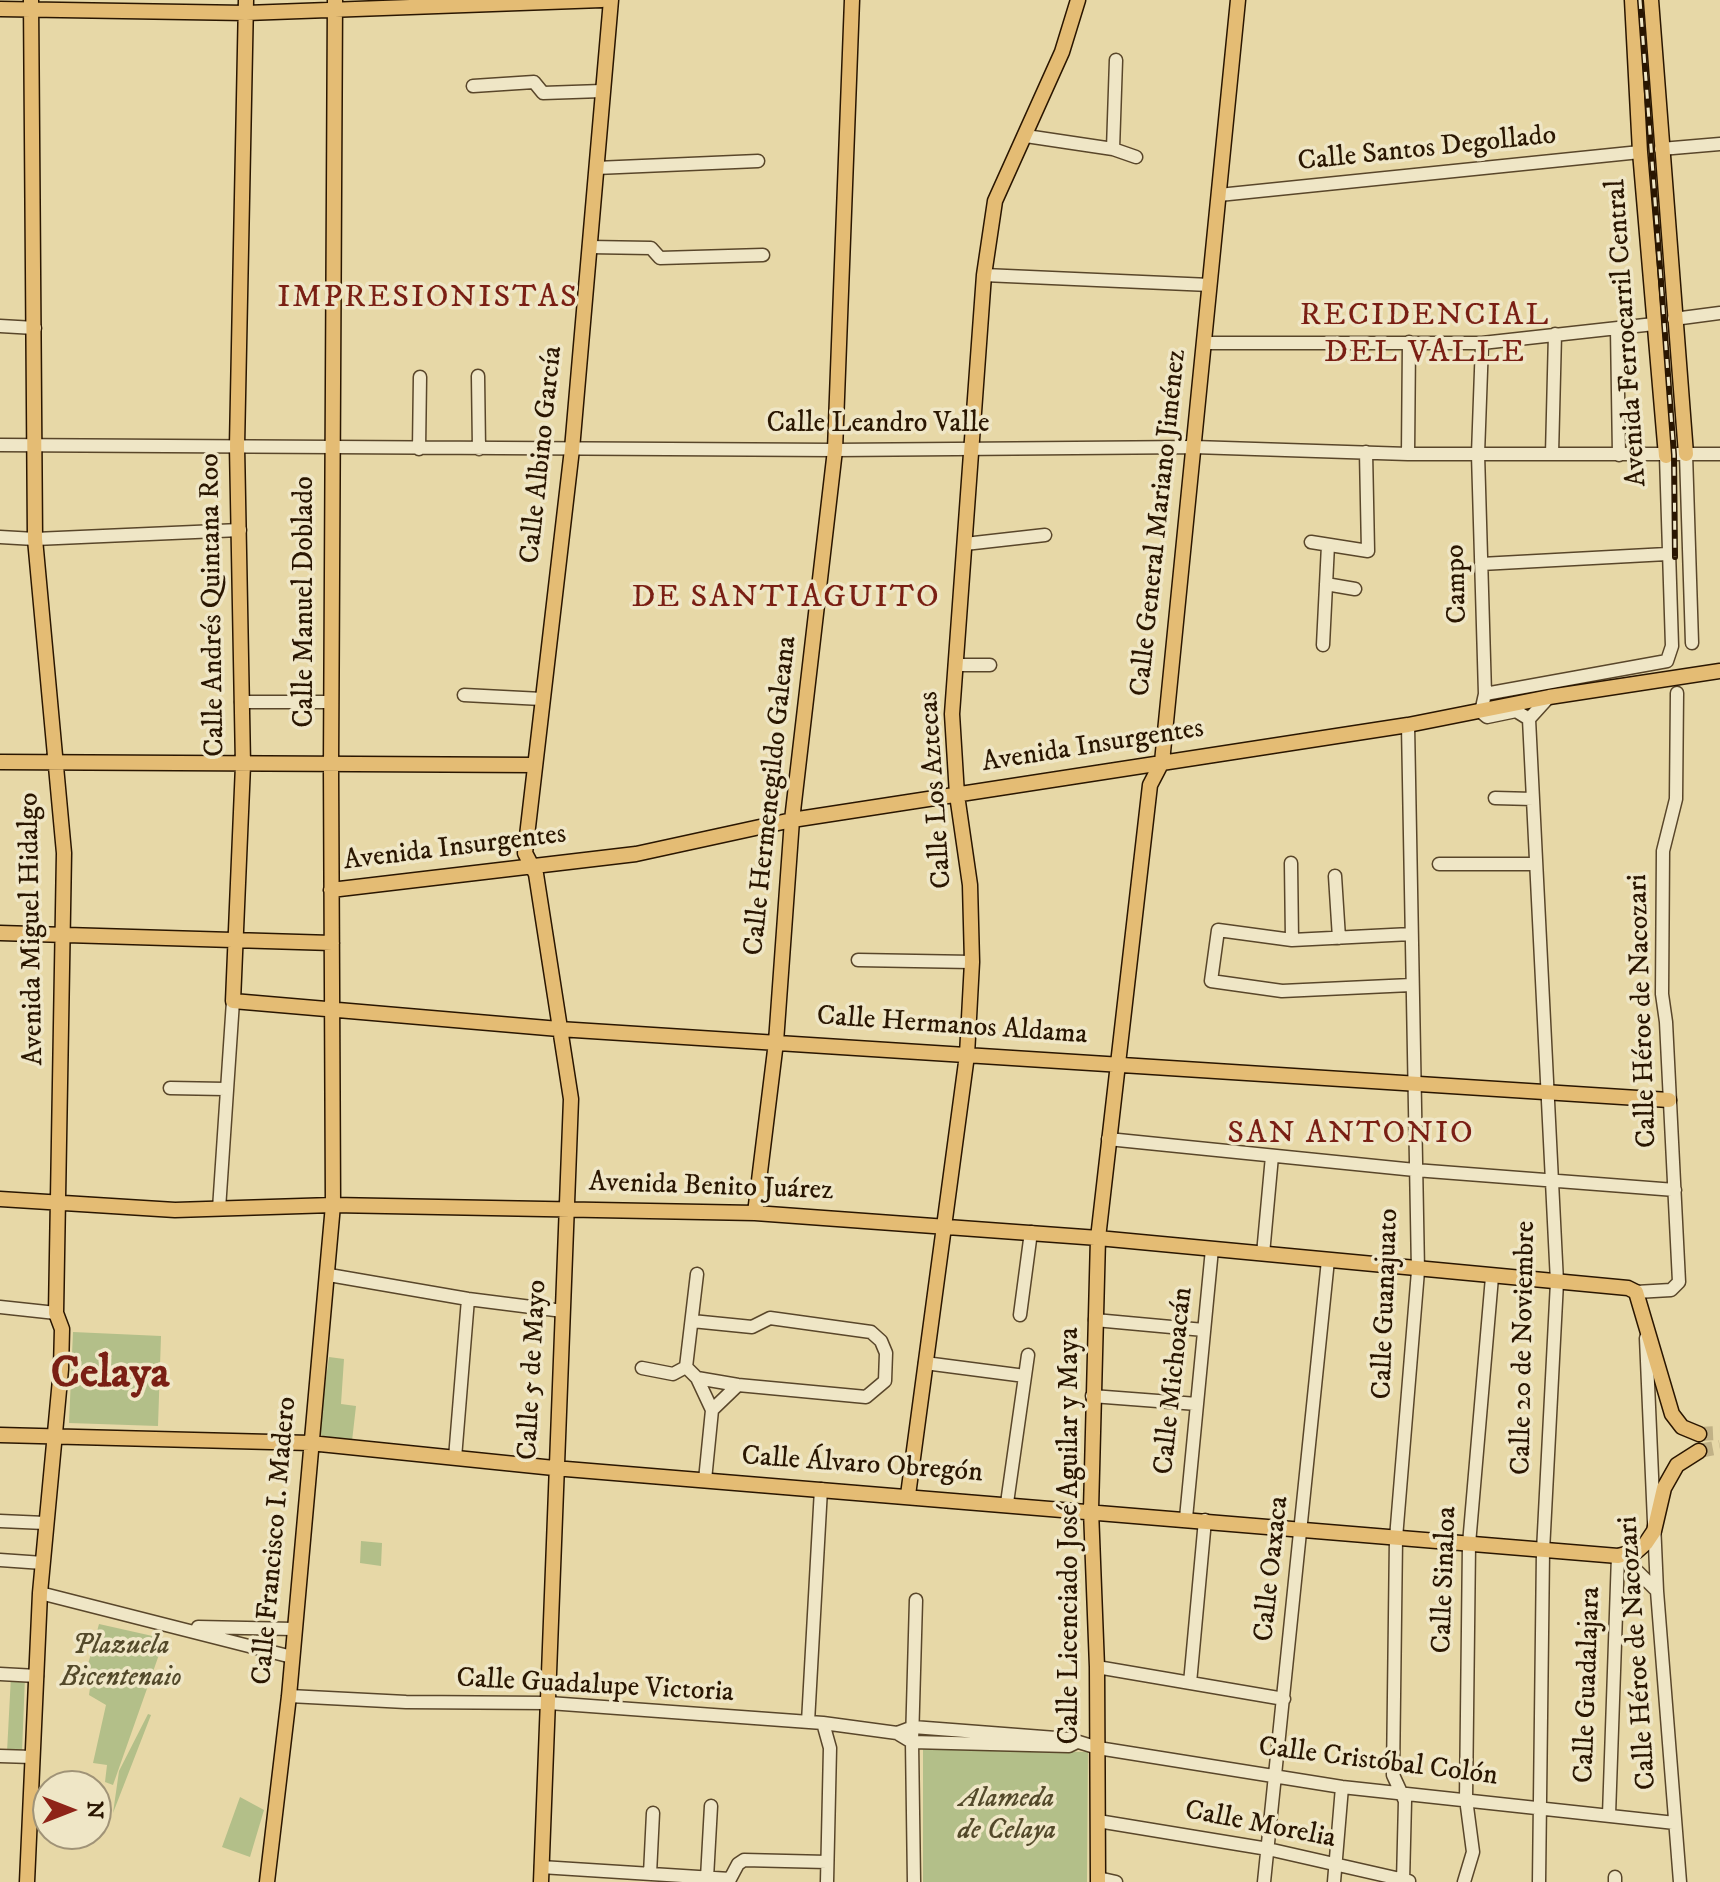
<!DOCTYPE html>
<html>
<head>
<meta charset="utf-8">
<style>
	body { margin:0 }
	#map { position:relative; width:1720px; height:1882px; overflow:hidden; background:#e7d8a7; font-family:"IM FELL DW Pica",serif }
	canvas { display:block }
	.north { position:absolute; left:32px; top:1770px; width:80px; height:80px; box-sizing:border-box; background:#efe6c6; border:2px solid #a09377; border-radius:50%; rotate:90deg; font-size:22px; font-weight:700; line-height:32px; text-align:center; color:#2a1601 }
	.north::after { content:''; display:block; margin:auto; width:28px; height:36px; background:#8f2418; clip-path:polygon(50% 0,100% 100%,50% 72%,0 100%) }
</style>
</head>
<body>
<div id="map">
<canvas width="1720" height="1882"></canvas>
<div class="north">N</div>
</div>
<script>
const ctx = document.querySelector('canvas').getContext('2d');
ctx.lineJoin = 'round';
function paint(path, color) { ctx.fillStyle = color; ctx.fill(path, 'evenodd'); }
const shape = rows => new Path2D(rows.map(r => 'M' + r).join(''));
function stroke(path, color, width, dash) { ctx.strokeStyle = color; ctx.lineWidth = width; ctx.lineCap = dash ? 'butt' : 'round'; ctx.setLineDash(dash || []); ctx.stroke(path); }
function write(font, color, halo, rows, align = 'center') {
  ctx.font = font + ' "IM FELL DW Pica",serif'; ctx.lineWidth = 7; ctx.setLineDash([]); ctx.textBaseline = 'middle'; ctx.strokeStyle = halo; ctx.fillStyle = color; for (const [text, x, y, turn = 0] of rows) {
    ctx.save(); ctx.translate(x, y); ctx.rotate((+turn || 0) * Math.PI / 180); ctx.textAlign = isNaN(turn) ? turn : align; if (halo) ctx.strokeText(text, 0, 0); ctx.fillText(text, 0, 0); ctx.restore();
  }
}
const green = shape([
	[73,1332,161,1336,158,1426,69,1423],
	[329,1357,344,1359,341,1404,356,1406,352,1441,318,1435],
	[361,1541,382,1543,381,1566,360,1563],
	[99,1624,157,1637,161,1649,113,1785,105,1782,107,1765,93,1763,106,1705,89,1695,91,1681,84,1679],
	[11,1676,25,1677,22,1752,7,1752],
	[148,1714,151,1715,113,1813,119,1771],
	[923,1748,1088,1752,1087,1882,923,1882],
	[240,1797,264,1810,250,1857,222,1847]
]);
const majorTunnel = shape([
	[1699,1434,1720,1433],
	[1699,1451,1720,1447]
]);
const minor = shape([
	[473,86,534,82,543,93,602,91],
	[1026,136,1113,149,1136,157],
	[1113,149,1116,60],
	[1661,149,1720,144],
	[596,168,758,161],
	[1219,195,1640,152],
	[589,247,651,248,660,258,763,255],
	[984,275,1210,285],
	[1674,319,1720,313],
	[0,326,35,328],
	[1617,329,1619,455],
	[1204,343,1482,343,1654,324],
	[1482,343,1478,454,1485,694,1481,712,1487,717,1516,711,1529,719],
	[478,376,479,449],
	[0,445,835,450,1194,447,1408,454,1720,454],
	[419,449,420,377],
	[1408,454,1409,342],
	[1552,454,1555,334],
	[1686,454,1692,643],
	[0,537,35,539,240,530],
	[1311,542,1368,551,1366,452],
	[965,544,1045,535],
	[1481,564,1667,554],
	[1326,584,1355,589],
	[1323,645,1328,545],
	[955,665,990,665],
	[1485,694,1667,661,1672,646,1666,456],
	[464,695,542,699],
	[241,702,331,702],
	[1495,798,1533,799],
	[1291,863,1292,940],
	[1439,864,1536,864],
	[1335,876,1339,938],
	[1411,934,1292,940,1218,930,1211,981,1282,991,1411,985],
	[858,960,972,962],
	[170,1088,225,1089],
	[1108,1139,1415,1170,1675,1190],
	[219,1209,233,1001],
	[1263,1254,1272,1156],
	[329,1275,468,1299,563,1311],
	[1636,1292,1671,1290,1679,1282,1666,1022,1662,994,1663,851,1676,799,1677,693],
	[0,1307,56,1313],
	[1020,1315,1031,1232],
	[1095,1320,1204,1330],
	[1646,1338,1657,1591,1680,1882],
	[925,1363,1025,1376],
	[686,1367,697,1274],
	[642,1368,673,1374,686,1367,697,1378,738,1385,866,1397,885,1381,886,1353,881,1341,871,1332,770,1318,752,1327,692,1321],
	[697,1378,712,1410,705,1480],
	[1092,1396,1197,1404],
	[712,1410,738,1385],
	[455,1458,468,1299],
	[1007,1503,1028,1355],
	[1186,1518,1212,1249],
	[0,1521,45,1523],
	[1621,1555,1657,1591],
	[0,1560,43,1563],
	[40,1593,292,1657],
	[198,1627,294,1629],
	[1097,1667,1284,1699],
	[0,1674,37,1676],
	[1190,1683,1205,1520],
	[289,1696,406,1702,549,1703,823,1723,897,1733,912,1742,1069,1746,1075,1743],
	[808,1722,821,1489],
	[823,1723,830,1748,827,1882],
	[897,1733,913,1727,1069,1739,1098,1748,1342,1787,1675,1823],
	[0,1756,32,1757],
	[1609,1815,1618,1556],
	[1098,1821,1268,1849,1409,1881],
	[541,1867,730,1879,738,1864,744,1860,827,1862],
	[650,1874,653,1813],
	[1615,1877,1615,1882],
	[707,1878,711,1806],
	[1098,1878,1116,1882],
	[914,1882,912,1742,916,1600],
	[1264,1882,1328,1260],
	[1334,1882,1342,1787],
	[1403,1882,1405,1801,1393,1775,1396,1538,1418,1271,1408,725],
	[1464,1882,1473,1852,1466,1799,1469,1544,1492,1277],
	[1539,1882,1543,1551,1557,1282,1529,719,1548,698]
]);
const major = shape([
	[246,0,237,446,243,765,233,1001,559,1029,1669,1100],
	[1632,0,1640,152,1666,456],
	[1651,0,1686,454],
	[0,9,246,13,602,0],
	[0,762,534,765],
	[331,890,636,854,792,820,1408,725,1549,697,1720,671],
	[0,933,332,943],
	[0,1199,175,1210,333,1205,755,1213,1098,1238,1628,1288,1636,1292,1672,1414,1682,1427,1699,1434],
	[755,1213,776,1042,792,820,835,450,852,0],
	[0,1435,310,1443,554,1468,1618,1556,1637,1551,1646,1543,1654,1531,1664,1488,1677,1465,1699,1451],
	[908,1495,967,1055,972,962,970,885,957,795,952,714,984,275,995,201,1062,52,1078,0],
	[27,1882,40,1593,61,1369,62,1329,56,1313,64,853,35,539,31,0],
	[267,1882,289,1696,333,1205,331,765,335,0],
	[541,1882,571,1099,536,874,525,853,572,449,611,0],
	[1098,1882,1097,1667,1091,1510,1098,1238,1150,785,1162,762,1238,0]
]);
const rail = shape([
	[1640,0,1674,455,1675,557]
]);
const streetNames = [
	["Calle Santos Degollado",1427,150,-6],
	["Avenida Ferrocarril Central",1628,333,-94],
	["Calle Leandro Valle",878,425],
	["Calle Albino García",543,455,-84],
	["Calle General Mariano Jiménez",1160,523,-84],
	["Campo",1458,584,-92],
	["Calle Manuel Doblado",306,602,-90],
	["Calle Andrés Quintana Roo",214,605,-91],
	["Avenida Insurgentes",1093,747,-9],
	["Calle Los Aztecas",937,790,-94],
	["Calle Hermenegildo Galeana",772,796,-84],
	["Avenida Insurgentes",455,849,-7],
	["Avenida Miguel Hidalgo",33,929,-91],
	["Calle Héroe de Nacozari",1644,1011,-92],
	["Calle Hermanos Aldama",952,1027,4],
	["Avenida Benito Juárez",711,1188,2],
	["Calle Guanajuato",1387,1304,-88],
	["Calle 20 de Noviembre",1525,1348,-89],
	["Calle 5 de Mayo",534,1370,-87],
	["Calle Michoacán",1175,1381,-84],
	["Calle Álvaro Obregón",862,1466,4],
	["Calle Licenciado José Aguilar y Maya",1071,1536,-90],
	["Calle Francisco I. Madero",276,1541,-85],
	["Calle Oaxaca",1273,1569,-84],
	["Calle Sinaloa",1446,1580,-88],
	["Calle Héroe de Nacozari",1639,1653,-94],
	["Calle Guadalajara",1589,1685,-88],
	["Calle Guadalupe Victoria",595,1687,3],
	["Calle Cristóbal Colón",1378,1763,7],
	["Calle Morelia",1260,1826,11]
];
const parkNames = [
	["Plazuela",121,1647],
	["Bicentenaio",121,1679],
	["Alameda",1007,1800],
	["de Celaya",1007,1832]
];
const quarterNames = [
	["IMPRESIONISTAS",428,299],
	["RECIDENCIAL",1425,317],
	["DEL VALLE",1425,354],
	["DE SANTIAGUITO",786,599],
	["SAN ANTONIO",1351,1135]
];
const townNames = [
	["Celaya",110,1377]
];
paint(green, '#b3bf89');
stroke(majorTunnel, '#c1b186', 14, [14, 7]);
stroke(minor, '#59462a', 15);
stroke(major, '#2a1601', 17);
stroke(minor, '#efe6c6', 12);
stroke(major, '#e4bc74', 14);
stroke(rail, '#2a1601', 6);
stroke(rail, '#efe6c6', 3, [9]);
write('28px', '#2a1601', '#efe6c6', streetNames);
write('italic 28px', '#53492a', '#efe6c6', parkNames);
ctx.letterSpacing = '2px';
write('32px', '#7a1f14', '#efe6c6', quarterNames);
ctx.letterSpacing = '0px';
write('bold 44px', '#7a1f14', '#efe6c6', townNames);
</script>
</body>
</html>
